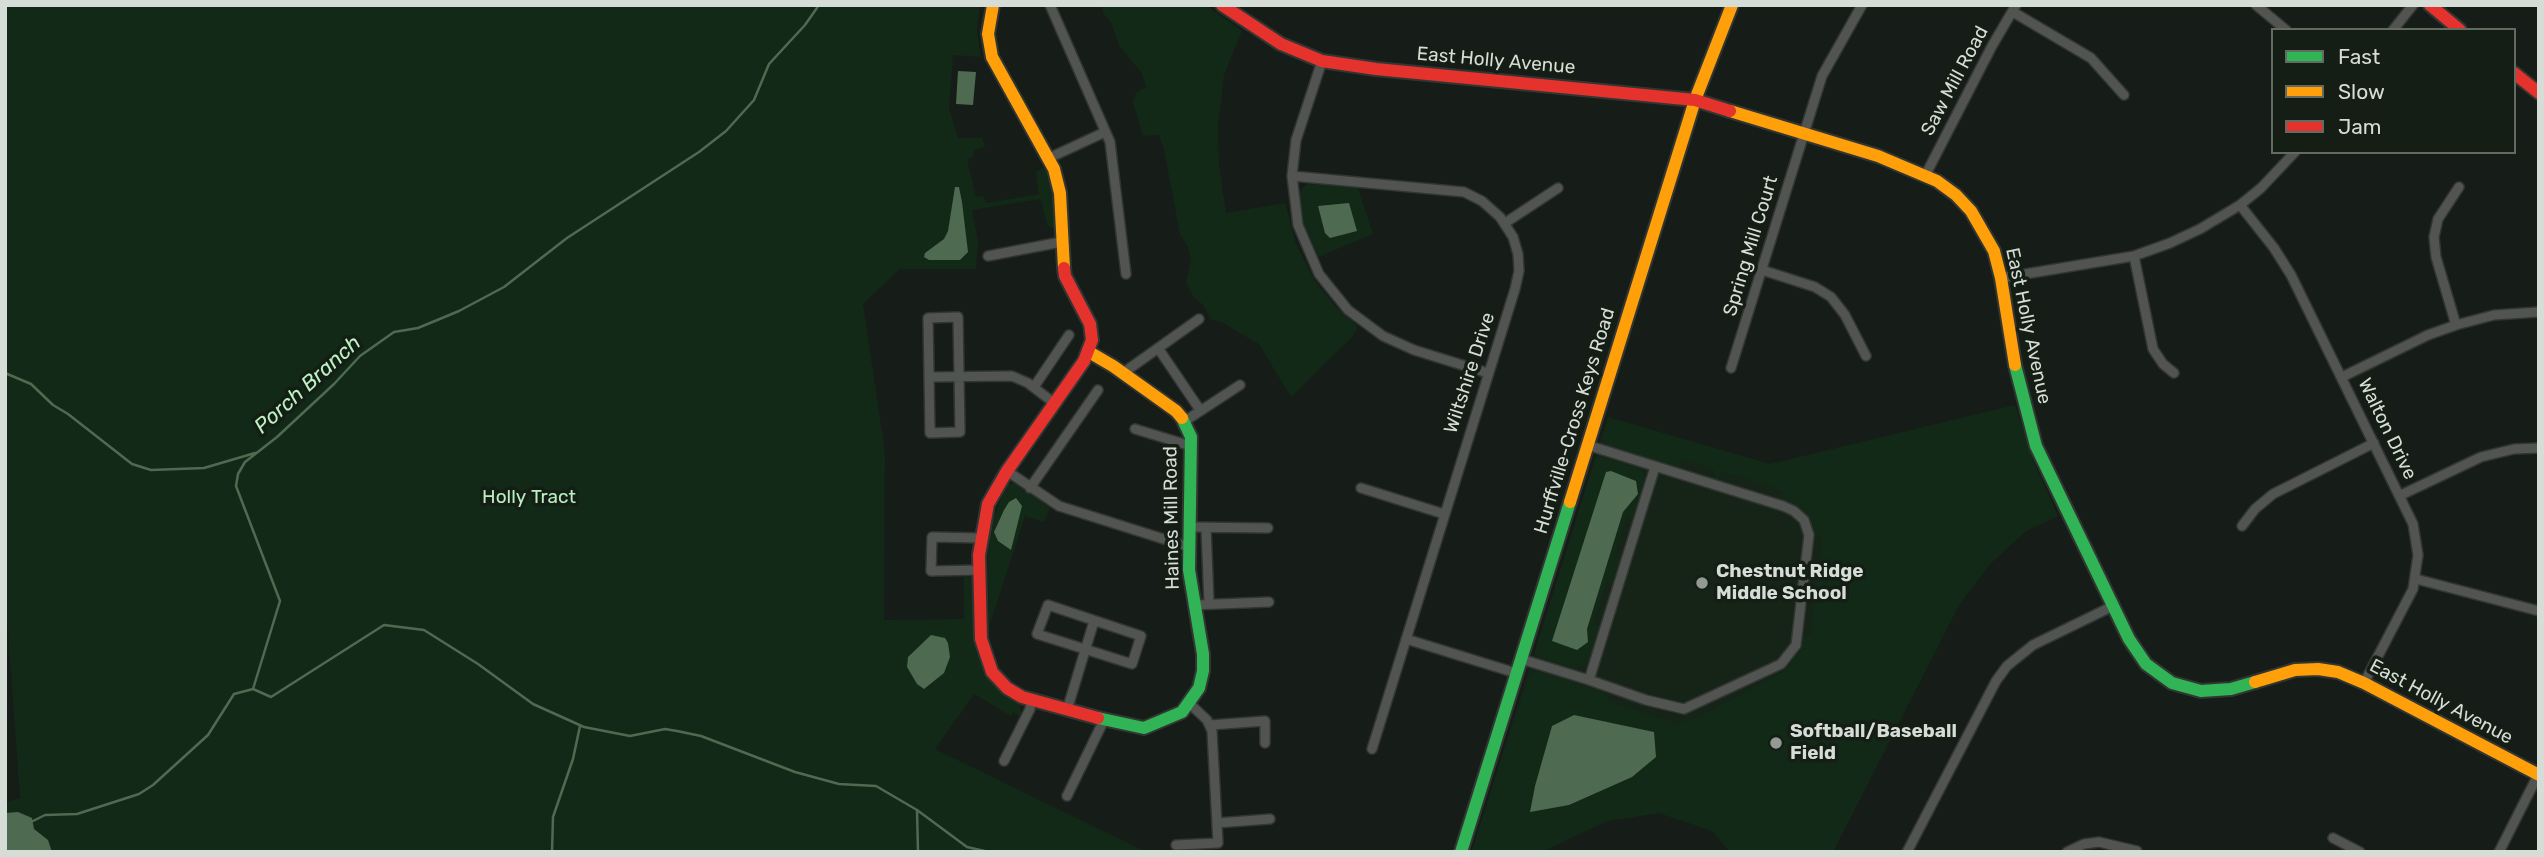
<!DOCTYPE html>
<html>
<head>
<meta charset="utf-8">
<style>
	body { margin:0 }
	#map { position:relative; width:2544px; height:857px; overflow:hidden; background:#161c17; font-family:Rubik,sans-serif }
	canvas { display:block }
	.frame { position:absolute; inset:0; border:7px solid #d6dcd6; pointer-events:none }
	.legend { position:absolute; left:2271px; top:28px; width:245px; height:126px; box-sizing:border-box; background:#141e15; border:2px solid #626a62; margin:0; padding:9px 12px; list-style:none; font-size:21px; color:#d6dcd6 }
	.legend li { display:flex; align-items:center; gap:14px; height:35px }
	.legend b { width:35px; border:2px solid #626a62 }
</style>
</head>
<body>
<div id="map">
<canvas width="2544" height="857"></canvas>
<div class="frame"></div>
<ul class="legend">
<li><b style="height:9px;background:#30b455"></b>Fast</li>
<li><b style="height:9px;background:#ff9f0a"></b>Slow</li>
<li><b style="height:9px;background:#e5322d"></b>Jam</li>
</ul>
</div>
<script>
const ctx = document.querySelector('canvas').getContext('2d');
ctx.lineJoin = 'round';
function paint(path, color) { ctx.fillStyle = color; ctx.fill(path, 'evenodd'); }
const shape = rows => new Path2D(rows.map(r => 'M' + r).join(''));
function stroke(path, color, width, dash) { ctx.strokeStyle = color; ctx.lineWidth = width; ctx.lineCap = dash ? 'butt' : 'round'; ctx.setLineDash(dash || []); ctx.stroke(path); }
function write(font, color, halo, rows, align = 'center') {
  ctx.font = font + ' Rubik,sans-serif'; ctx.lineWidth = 7; ctx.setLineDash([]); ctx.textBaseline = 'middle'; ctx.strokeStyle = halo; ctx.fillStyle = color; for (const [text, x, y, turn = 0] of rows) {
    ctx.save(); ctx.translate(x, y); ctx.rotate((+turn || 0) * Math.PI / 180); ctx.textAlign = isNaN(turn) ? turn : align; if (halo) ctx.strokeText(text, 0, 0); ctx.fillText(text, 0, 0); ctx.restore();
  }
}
const built = shape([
	[2015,405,2033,461,2058,516,2026,531,1989,565,1959,605,1833,852,1730,852,1712,831,1659,813,1607,821,1542,852,1472,850,1608,417,1770,464]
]);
const green = shape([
	[5,5,980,5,977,30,981,57,953,55,949,108,958,138,982,138,985,147,974,150,973,157,967,159,976,197,983,196,986,203,1039,194,1036,172,1042,168,1047,169,1052,185,1055,230,1047,225,1041,199,972,210,978,241,976,269,900,269,863,304,885,452,884,620,964,619,964,577,973,577,976,652,992,681,1020,705,1021,713,1020,717,1013,712,1011,716,974,694,935,749,1146,852,5,852,5,803,20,798,5,592],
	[1103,5,1206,5,1242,31,1224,75,1218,126,1219,165,1226,213,1285,203,1296,244,1315,281,1336,307,1358,327,1352,337,1291,397,1259,344,1221,322,1210,319,1204,306,1193,296,1186,283,1191,259,1188,247,1180,234,1164,150,1159,135,1143,136,1133,102,1136,93,1146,87,1142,73,1120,47,1111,22,1103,13],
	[1308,184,1358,188,1373,234,1318,257,1304,223,1299,195,1302,188],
	[2015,405,2033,461,2058,516,2026,531,1989,565,1959,605,1833,852,1730,852,1712,831,1659,813,1607,821,1542,852,1472,850,1528,678,1532,673,1538,671,1608,694,1607,701,1679,724,1705,714,1785,671,1801,650,1804,635,1811,634,1822,537,1814,536,1814,527,1802,508,1781,500,1784,491,1721,471,1718,480,1713,479,1715,470,1682,459,1679,468,1607,445,1601,439,1608,417,1770,464],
	[1601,457,1640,469,1644,475,1645,486,1635,518,1627,516,1614,557,1621,560,1614,585,1606,583,1593,624,1601,627,1590,660,1583,666,1574,668,1542,658,1535,652,1595,459],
	[1014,483,1021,486,1050,508,1044,522,1025,516,989,627,988,556,991,526,1006,485]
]);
const water = shape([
	[958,71,976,72,973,105,956,104],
	[955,187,959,187,962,202,968,252,960,260,929,260,924,257,925,253,944,239,948,231],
	[1349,203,1357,231,1330,238,1325,233,1318,206],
	[1611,471,1636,481,1638,494,1623,512,1587,629,1588,642,1577,650,1552,641,1606,472],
	[1016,498,1022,506,1011,550,998,541,994,532,1004,510,1009,502],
	[931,635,945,638,948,643,950,657,944,673,924,689,917,684,907,667,908,657],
	[1574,715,1654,732,1656,757,1632,777,1569,805,1530,812,1535,786,1552,726],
	[18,812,32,818,34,829,48,840,52,852,5,852,5,813]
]);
const stream = shape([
	[5,373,31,384,53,405,68,414,132,464,151,470,204,468,255,453],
	[253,689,280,601,236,486,238,474,245,462,277,437,334,384,360,356,394,332,418,328,459,311,504,287,567,238,699,152,726,131,754,100,769,64,805,25,819,5],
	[253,689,271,697,384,625,424,630,478,664,533,704,584,727,630,736,665,729,677,731,701,736,795,772,839,784,876,786,917,810,967,847,989,852],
	[917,810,918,852],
	[33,821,45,815,77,814,139,794,153,785,208,735,234,694,253,689],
	[552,852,553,817,573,759,580,726]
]);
const street = shape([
	[1050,5,1110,142,1126,274],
	[2256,5,2286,30],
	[2013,12,2091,58,2124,95],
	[2393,30,2413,5],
	[1322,61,1296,140,1292,176,1298,225,1319,274,1348,310,1383,336,1414,350,1488,373],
	[1049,158,1105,132],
	[1926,174,1992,46,2016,5],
	[1292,176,1464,192,1482,201,1500,217,1513,237,1518,254,1519,271,1515,289,1372,749],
	[2240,205,2274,248,2291,275,2413,524,2418,555,2413,589,2364,683],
	[1505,223,1558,188],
	[988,256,1061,242],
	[2134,256,2153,349,2163,364,2174,373],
	[1762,270,1815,287,1831,297,1845,315,1866,356],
	[2001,278,2134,256,2170,243,2200,229,2240,205,2261,188,2295,152],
	[958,317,960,432,930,433,928,318,958,317],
	[2456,325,2436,257,2434,237,2438,219,2459,187],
	[1158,348,1200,410],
	[1731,368,1822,76,1862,5],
	[1123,373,1199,319],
	[929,377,1012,376,1028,383,1054,403],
	[2342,377,2428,335,2456,325,2494,315,2539,312],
	[1034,387,1069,335],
	[1185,421,1240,385],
	[1135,429,1191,446],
	[1587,445,1783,506,1794,511,1804,520,1809,535,1796,645,1781,664,1684,709,1646,700,1589,680],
	[1007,471,1059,506,1189,547],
	[1030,488,1098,390],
	[1361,488,1444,514],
	[2401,495,2481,457,2514,449,2539,448],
	[2242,526,2255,509,2273,494,2374,443],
	[1190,527,1268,528],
	[1206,528,1209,603],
	[979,570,931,571,932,537,981,538],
	[2416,579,2539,611],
	[1048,605,1141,636,1132,664,1037,634,1048,605],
	[1193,605,1269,602],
	[1406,639,1516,673],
	[1521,659,1589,680,1655,467],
	[1067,710,1094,621],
	[1210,725,1265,721,1265,743],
	[1004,761,1030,709,1031,701],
	[1067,796,1104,720],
	[1217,823,1270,819],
	[2333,838,2360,852],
	[1176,845,1218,843,1212,731,1207,720,1189,703],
	[1907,852,1996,681,2007,666,2033,645,2113,606],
	[2067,852,2084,844,2099,842,2137,851],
	[2499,852,2538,775]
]);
const fast = shape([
	[2015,365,2036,446,2129,639,2146,664,2172,683,2201,691,2231,689,2255,682],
	[1098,718,1144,728,1182,712,1199,688,1203,671,1203,654,1189,570,1191,437,1182,418],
	[1461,852,1570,502]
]);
const slow = shape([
	[993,5,988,34,992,57,1054,169,1060,193,1064,268],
	[1730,111,1878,156,1937,181,1956,195,1971,211,1994,251,2001,278,2015,365],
	[1089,352,1113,366,1176,411,1182,418],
	[1570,502,1695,100,1732,5],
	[2255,682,2295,670,2318,669,2338,672,2364,683,2539,775]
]);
const jam = shape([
	[1222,5,1281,44,1322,61,1376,69,1695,100,1730,111],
	[2430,5,2460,30],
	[2514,73,2539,93],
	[1064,268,1065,276,1090,324,1092,340,1084,361,1007,471,988,504,979,555,981,639,992,672,1007,688,1022,697,1098,718]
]);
const markers = [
	[1702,583,7,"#939993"],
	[1776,743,7,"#939993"]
];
const streetNames = [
	["East Holly Avenue",1496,61,5],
	["Saw Mill Road",1955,81,-62],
	["Spring Mill Court",1751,246,-73],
	["East Holly Avenue",2028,326,78],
	["Wiltshire Drive",1470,373,-72],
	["Hurffville-Cross Keys Road",1575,421,-73],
	["Walton Drive",2387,429,64],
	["Haines Mill Road",1172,518,-91],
	["East Holly Avenue",2441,702,28]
];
const parkNames = [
	["Holly Tract",529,498]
];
const poiNames = [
	["Chestnut Ridge",1716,572],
	["Middle School",1716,594],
	["Softball/Baseball",1790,732],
	["Field",1790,754]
];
const waterNames = [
	["Porch Branch",308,385,-42]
];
paint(built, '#162418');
paint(green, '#132917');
paint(water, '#4e6a51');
stroke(stream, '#4e6a51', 2.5);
stroke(street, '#323633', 12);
stroke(fast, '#323633', 16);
stroke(slow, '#323633', 16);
stroke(jam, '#323633', 16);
stroke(street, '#525452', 9);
stroke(fast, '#30b455', 12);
stroke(slow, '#ff9f0a', 12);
stroke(jam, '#e5322d', 12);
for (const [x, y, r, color] of markers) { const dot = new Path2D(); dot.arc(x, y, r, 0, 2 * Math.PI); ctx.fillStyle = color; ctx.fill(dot); stroke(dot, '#141e15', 2.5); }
write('19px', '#d6dcd6', '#141e15', streetNames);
write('19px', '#b8efc0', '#141e15', parkNames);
write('bold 19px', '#d6dcd6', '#141e15', poiNames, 'left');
write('italic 21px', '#bcf3c3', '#141e15', waterNames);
</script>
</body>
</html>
